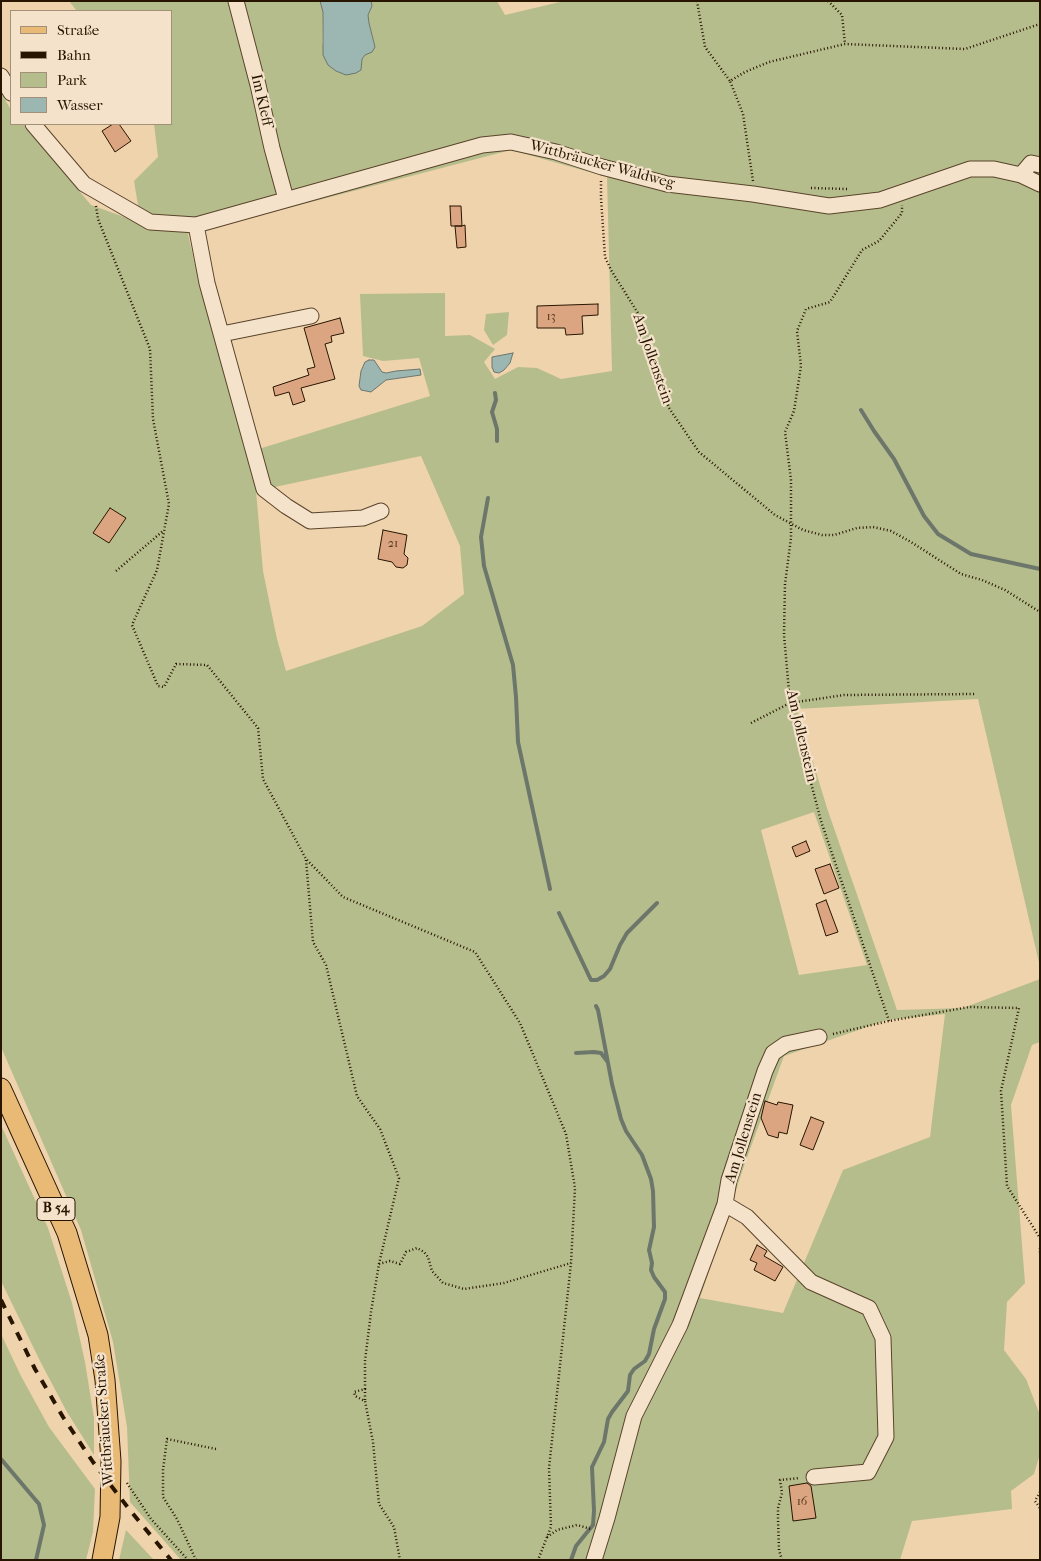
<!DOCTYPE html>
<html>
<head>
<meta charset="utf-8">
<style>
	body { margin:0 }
	#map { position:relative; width:1041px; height:1561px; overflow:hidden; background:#efd3ad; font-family:"IM FELL French Canon",serif }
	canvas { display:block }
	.frame { position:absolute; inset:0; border:2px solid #271500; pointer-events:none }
	.legend { position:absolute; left:10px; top:10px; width:162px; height:115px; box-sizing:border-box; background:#f5e2ca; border:1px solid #a39079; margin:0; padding:6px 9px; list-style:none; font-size:15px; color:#271500 }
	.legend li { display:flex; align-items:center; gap:10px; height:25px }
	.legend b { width:25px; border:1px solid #a39079 }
</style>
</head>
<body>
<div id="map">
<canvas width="1041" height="1561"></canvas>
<div class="frame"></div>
<ul class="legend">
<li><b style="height:6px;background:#e8ba76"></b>Straße</li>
<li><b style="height:6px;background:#271500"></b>Bahn</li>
<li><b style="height:14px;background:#b6bd8c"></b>Park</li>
<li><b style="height:14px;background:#9cb6b2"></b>Wasser</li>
</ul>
</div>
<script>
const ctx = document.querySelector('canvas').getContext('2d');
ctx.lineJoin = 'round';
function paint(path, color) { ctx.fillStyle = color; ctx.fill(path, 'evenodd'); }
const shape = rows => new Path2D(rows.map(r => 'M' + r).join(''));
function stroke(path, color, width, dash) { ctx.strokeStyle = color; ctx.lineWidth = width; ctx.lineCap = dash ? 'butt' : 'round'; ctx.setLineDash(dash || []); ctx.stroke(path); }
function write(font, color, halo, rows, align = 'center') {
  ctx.font = font + ' "IM FELL French Canon",serif'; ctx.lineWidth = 4.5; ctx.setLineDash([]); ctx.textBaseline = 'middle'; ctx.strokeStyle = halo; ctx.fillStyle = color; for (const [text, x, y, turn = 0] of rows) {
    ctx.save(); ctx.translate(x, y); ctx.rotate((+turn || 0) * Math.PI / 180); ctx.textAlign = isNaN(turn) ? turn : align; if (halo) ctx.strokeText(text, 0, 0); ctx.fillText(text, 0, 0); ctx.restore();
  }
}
const green = shape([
	[69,1,320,1,323,12,322,43,362,66,362,59,365,55,375,47,369,23,368,15,372,6,371,1,497,1,505,15,564,1,1040,1,1040,967,978,699,797,709,827,808,897,1010,963,1008,1040,979,1040,1042,1032,1045,1011,1105,1025,1283,1007,1302,1004,1350,1026,1379,1040,1415,1040,1454,1034,1474,1011,1491,1012,1509,912,1521,900,1560,181,1560,130,1502,127,1427,113,1342,81,1230,1,1047,1,93,11,110,11,124,23,124,91,205,141,223,134,181,158,157,154,124,171,124,171,11,77,11],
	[511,150,607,177,612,371,561,379,537,368,518,367,495,379,484,362,495,349,470,335,445,336,445,293,360,294,363,356,383,361,419,358,430,396,249,452,200,287,188,234],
	[421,456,460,546,464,594,422,626,286,671,277,639,263,571,256,491],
	[814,812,867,965,799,975,761,830],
	[945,1014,930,1137,843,1170,783,1313,700,1298,744,1166,784,1056,887,1020],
	[509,312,507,335,493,345,484,330,486,314],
	[1,1125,48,1228,72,1303,85,1362,94,1418,94,1455,67,1412,41,1363,1,1281],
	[1,1334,21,1376,49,1427,95,1489,93,1532,86,1560,1,1560],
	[126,1530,154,1560,119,1560]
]);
const water = shape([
	[320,1,371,1,372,6,368,15,369,23,375,47,372,52,365,55,362,59,361,70,356,73,346,75,336,71,328,65,323,55,323,12,320,1],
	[513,353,510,363,504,370,499,373,494,372,492,367,492,357,513,353],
	[369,360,374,360,382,372,386,373,396,371,420,369,421,375,386,380,371,392,361,390,359,386,361,371,365,362,369,360]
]);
const stream = shape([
	[495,393,496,400,492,412,497,429,497,441],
	[861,410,874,431,894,459,924,516,938,534,971,554,1040,569],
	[488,498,481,537,484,566,513,665,516,697,518,742,550,889],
	[559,913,591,980,597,980,604,976,610,969,620,945,627,933,657,903],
	[576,1053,594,1052,601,1053,607,1061],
	[1,1459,39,1504,44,1525,36,1560],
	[571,1560,576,1546,593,1525,594,1511,592,1467,604,1442,608,1419,612,1412,628,1391,630,1375,634,1369,645,1361,649,1354,654,1329,665,1299,665,1292,654,1277,651,1270,652,1263,649,1250,654,1227,653,1191,651,1179,642,1155,626,1131,621,1119,612,1084,598,1010,596,1006]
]);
const building = shape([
	[113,124,119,124,131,141,115,152,102,131,113,124],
	[450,206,461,206,462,226,465,225,466,247,457,248,455,226,462,226,451,226,450,206],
	[598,304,598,315,582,316,583,334,566,335,565,328,537,328,537,306,598,304],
	[340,318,344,333,331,336,332,342,325,344,335,379,301,388,305,401,293,405,289,392,275,396,273,387,309,375,307,369,315,367,304,328,340,318],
	[110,508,126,518,109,543,93,533,110,508],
	[383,530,407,535,404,554,408,558,407,565,403,568,396,567,392,562,378,559,383,530],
	[806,841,810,851,796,857,792,847,806,841],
	[830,864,839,888,824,894,815,869,830,864],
	[826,900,838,932,826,936,816,904,826,900],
	[765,1101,777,1105,778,1102,793,1105,787,1134,779,1132,778,1138,768,1135,761,1118,765,1101],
	[811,1117,824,1122,813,1150,800,1145,811,1117],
	[757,1245,767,1251,764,1256,783,1267,775,1281,754,1270,757,1263,750,1260,757,1245],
	[807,1483,811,1486,816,1518,793,1521,789,1486,807,1483]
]);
const path = shape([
	[697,1,705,47,730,81],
	[828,1,842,15,845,44],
	[601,181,601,198,605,257,611,270,641,318,650,354,669,408,699,452,775,515,803,530,822,535,834,535,857,528,873,527,891,531,911,542,961,574,982,580,1005,590,1040,612],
	[753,181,743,114,730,81,745,72,769,62,845,44,965,49,1040,24],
	[811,188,848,189],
	[96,206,98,219,150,349,153,419,169,504,157,570,132,625,158,686,164,687,176,664,207,665,258,728,263,779,306,859,343,897,475,952,520,1023,566,1134,575,1188,571,1263,549,1468,551,1527,538,1560],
	[116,571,163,531],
	[751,723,790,703,844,695,976,694],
	[306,860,313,942,326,965,357,1096,380,1129,399,1178,379,1264,371,1312,365,1361,365,1389,354,1392,355,1396,365,1401,373,1442,379,1504,394,1527,400,1560],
	[889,1021,821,821,790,703,784,635,785,584,791,538,791,480,785,432,794,411,801,366,797,331,806,309,830,302,862,250,879,241,902,213,902,205],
	[833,1034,889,1021,969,1007,1019,1008,1001,1091,1007,1186,1040,1238],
	[1040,1248,1040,1253],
	[379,1264,390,1261,400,1264,406,1252,417,1248,424,1252,428,1257,432,1271,443,1283,464,1289,504,1283,571,1263],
	[365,1400,365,1389],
	[127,1483,151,1519,188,1560],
	[1040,1492,1035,1501,1040,1508],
	[547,1537,557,1530,577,1525,591,1529],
	[196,1560,177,1519,163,1497,163,1470,167,1439,216,1449],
	[782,1560,779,1550,778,1519,778,1508,782,1493,780,1480,800,1478]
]);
const minor = shape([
	[236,1,258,85,272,148,286,199],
	[1,76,11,93],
	[33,124,84,184,150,222,196,225,482,145,511,142,556,152,602,167,667,184,753,194,829,206,880,200,970,169,994,169,1021,175,1040,184],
	[1021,175,1031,163,1040,165],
	[196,225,207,283,264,489,286,506,310,521,363,518,381,511],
	[222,334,311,316],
	[725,1204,747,1217,811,1282,869,1308,883,1338,886,1437,868,1472,814,1477],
	[594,1560,607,1518,634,1416,680,1325,725,1204,729,1180,765,1071,773,1053,786,1044,819,1037]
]);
const major = shape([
	[1,1088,67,1233,98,1335,105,1380,111,1461,110,1517,102,1560]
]);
const rail = shape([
	[1,1300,35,1369,63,1417,93,1462,129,1509,171,1560]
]);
const numberNames = [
	["13",551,317],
	["21",393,544],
	["16",802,1502]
];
const shields = [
	[56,1209,38]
];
const shieldNames = [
	["B 54",56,1209]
];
const streetNames = [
	["Im Kleff",261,100,77],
	["Wittbräucker Waldweg",602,165,15],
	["Am Jollenstein",652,359,71],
	["Am Jollenstein",801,736,77],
	["Am Jollenstein",744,1138,-73],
	["Wittbräucker Straße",105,1420,-94]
];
paint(green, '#b6bd8c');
paint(water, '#9cb6b2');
stroke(water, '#6d766b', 1);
stroke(stream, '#6d766b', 4);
paint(building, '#dca581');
stroke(building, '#271500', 1);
stroke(minor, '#59442b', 17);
stroke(major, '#271500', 21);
stroke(path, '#271500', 2.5, [1, 2.5]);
stroke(minor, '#f5e2ca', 15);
stroke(major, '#e8ba76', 19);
stroke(rail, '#271500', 4, [9, 9]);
write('12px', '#543920', null, numberNames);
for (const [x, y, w] of shields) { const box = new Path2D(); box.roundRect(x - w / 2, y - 11.5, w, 23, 4); ctx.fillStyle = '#f5e2ca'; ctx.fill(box); stroke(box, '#271500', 1); }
write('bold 14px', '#271500', null, shieldNames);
write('15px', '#271500', '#f5e2ca', streetNames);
</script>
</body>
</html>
